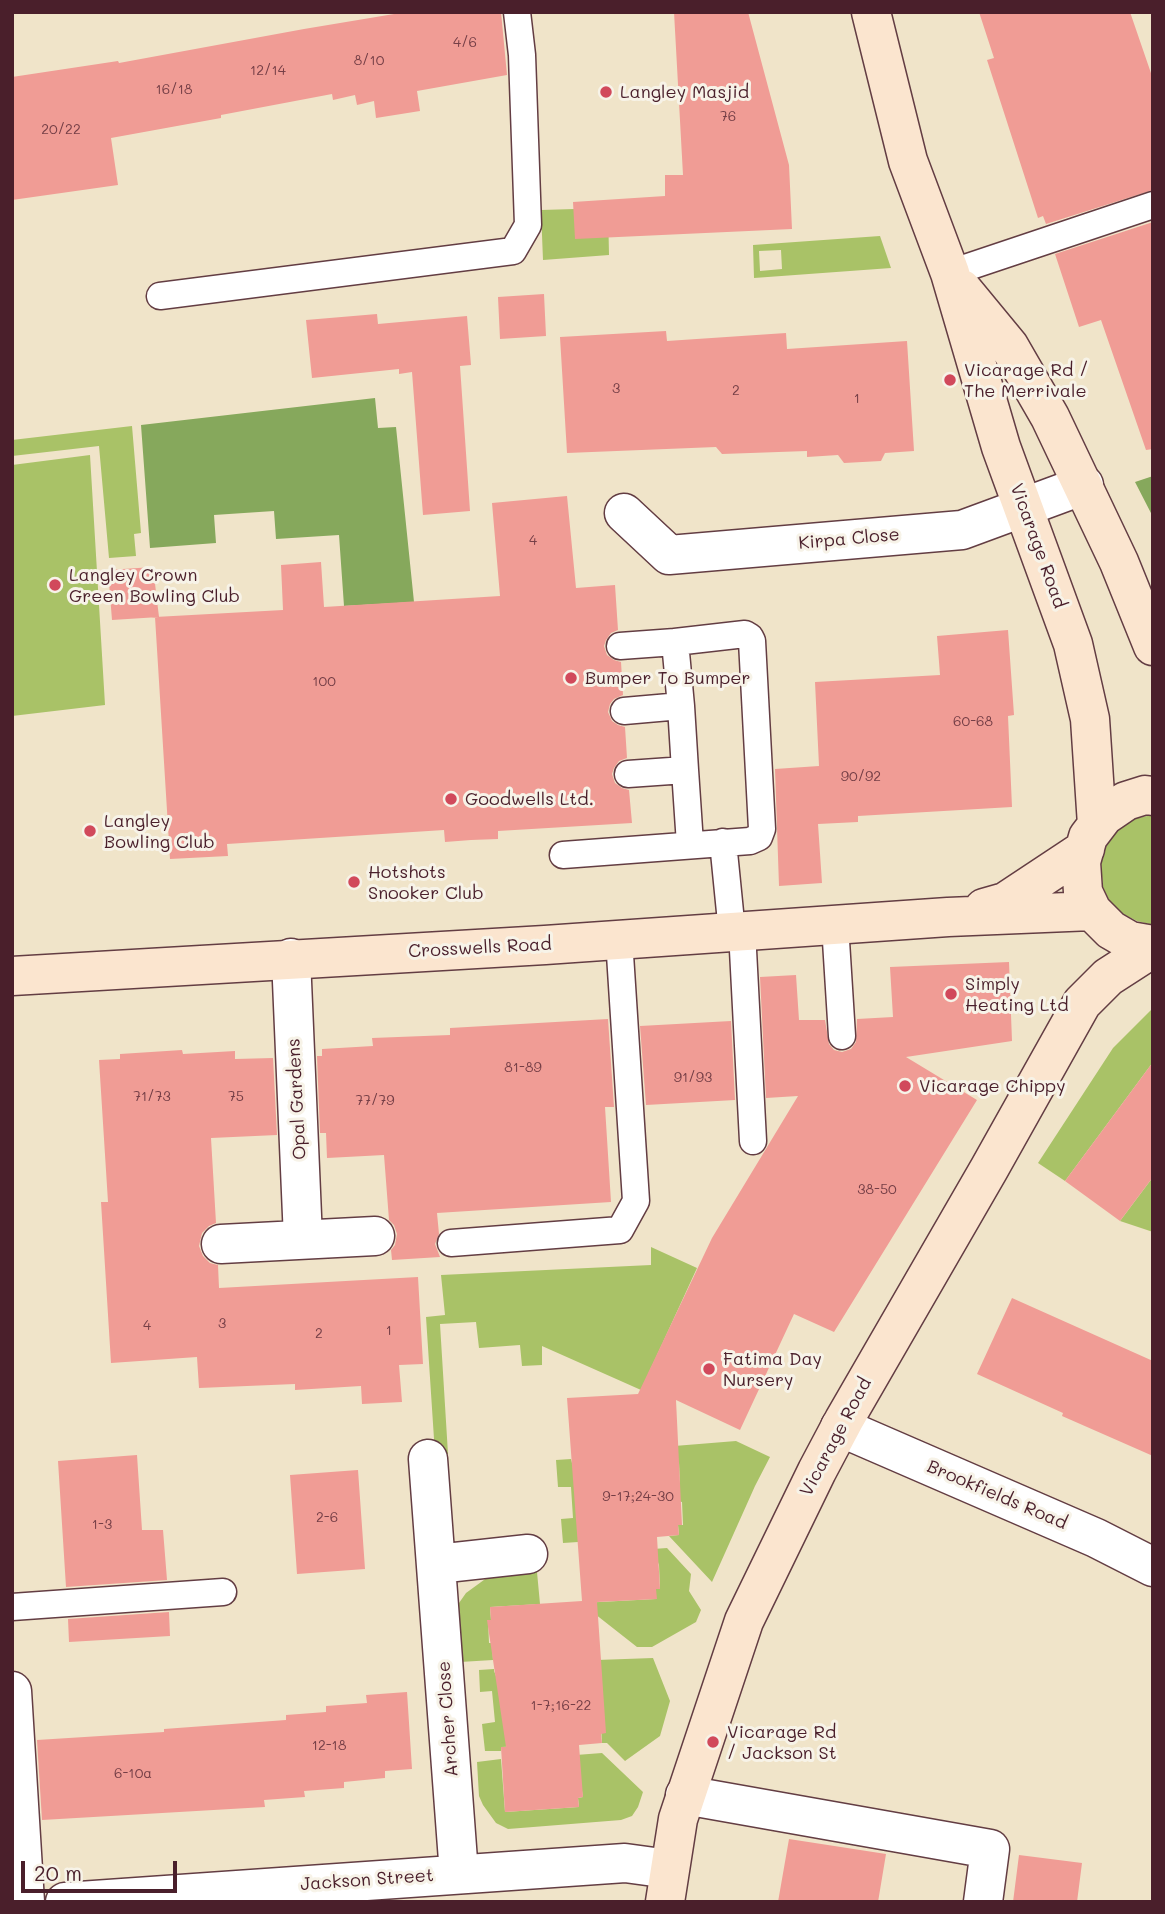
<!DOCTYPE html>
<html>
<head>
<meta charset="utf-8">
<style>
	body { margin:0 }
	#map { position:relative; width:1165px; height:1914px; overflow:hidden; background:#f0e4c9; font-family:Mali,sans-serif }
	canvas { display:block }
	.frame { position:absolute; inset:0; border:14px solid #4a1f2b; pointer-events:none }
	.scale { position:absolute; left:21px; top:1861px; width:156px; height:32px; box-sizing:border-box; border:4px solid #4a1f2b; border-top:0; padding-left:9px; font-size:21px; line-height:24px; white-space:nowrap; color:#4a1f2b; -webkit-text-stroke:5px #f7f3e8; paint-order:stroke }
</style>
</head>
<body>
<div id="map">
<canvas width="1165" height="1914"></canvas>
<div class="frame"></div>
<div class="scale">20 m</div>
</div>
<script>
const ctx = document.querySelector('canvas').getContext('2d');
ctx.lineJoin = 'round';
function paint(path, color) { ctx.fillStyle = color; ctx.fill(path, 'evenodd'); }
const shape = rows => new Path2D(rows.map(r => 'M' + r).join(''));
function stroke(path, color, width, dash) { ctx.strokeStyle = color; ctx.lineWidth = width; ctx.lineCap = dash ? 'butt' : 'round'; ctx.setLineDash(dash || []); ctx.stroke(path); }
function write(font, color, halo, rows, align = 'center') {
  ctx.font = font + ' Mali,sans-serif'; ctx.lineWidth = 6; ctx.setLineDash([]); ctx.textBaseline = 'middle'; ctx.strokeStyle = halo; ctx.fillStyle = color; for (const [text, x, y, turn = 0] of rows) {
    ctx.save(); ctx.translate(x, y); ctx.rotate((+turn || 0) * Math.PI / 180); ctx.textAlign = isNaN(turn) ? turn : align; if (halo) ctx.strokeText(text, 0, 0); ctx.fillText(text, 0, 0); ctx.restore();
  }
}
const green = shape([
	[608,208,609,255,543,260,541,210],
	[880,236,891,268,754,278,753,245],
	[781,250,782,269,760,271,759,251],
	[132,426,141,533,134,534,136,556,109,558,99,446,12,456,12,440],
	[90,455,105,705,12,716,12,465],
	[1147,816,1153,816,1153,925,1137,921,1123,914,1109,900,1103,887,1101,864,1106,846,1118,830,1134,819],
	[1153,1008,1153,1062,1065,1181,1038,1163,1113,1048],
	[1153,1177,1153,1232,1120,1221],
	[651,1247,697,1268,641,1390,542,1346,542,1365,522,1366,520,1345,479,1348,476,1322,440,1324,448,1454,435,1454,426,1317,445,1315,441,1275,651,1265],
	[736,1441,770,1457,755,1486,712,1582,669,1536,679,1535,678,1525,683,1525,682,1502,677,1501,680,1486,679,1463,662,1447],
	[571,1459,572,1463,596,1461,578,1542,563,1543,561,1519,573,1518,571,1487,558,1487,556,1460],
	[667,1548,691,1574,689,1591,701,1610,696,1622,652,1647,637,1647,581,1603,656,1599,656,1589,660,1589,659,1565,653,1549],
	[537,1572,540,1604,490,1607,491,1620,488,1620,489,1643,492,1643,493,1660,460,1662,456,1617,459,1603,466,1593,488,1577],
	[653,1658,670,1701,660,1736,625,1761,607,1743,602,1743,597,1660],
	[494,1669,494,1671,524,1746,501,1747,501,1751,485,1751,482,1724,495,1722,492,1691,480,1692,479,1670],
	[602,1753,643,1792,638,1807,632,1816,621,1820,508,1829,496,1823,483,1805,479,1796,477,1762,501,1759,505,1812,579,1807,578,1798,583,1797,576,1755]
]);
const forest = shape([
	[375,398,378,428,396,427,414,602,344,606,339,535,276,539,274,511,214,515,216,543,150,548,141,425],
	[1153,476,1153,517,1135,482]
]);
const building = shape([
	[406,12,501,12,507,75,417,91,420,111,376,118,374,101,357,105,355,95,333,100,332,94,221,115,221,118,111,138,118,185,12,200,12,77,118,61,119,63,304,29],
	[674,12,748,12,789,165,792,229,575,239,573,202,665,196,665,175,683,175],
	[979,12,1130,12,1153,79,1153,190,1046,224,1043,216,1038,218,987,60,994,58],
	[1153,222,1153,449,1146,450,1101,320,1079,327,1055,254],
	[544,294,546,336,500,339,498,297],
	[377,314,378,324,467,316,471,365,460,366,470,511,423,515,412,372,399,374,399,369,312,378,306,320],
	[666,331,667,341,786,333,787,349,907,341,914,451,885,453,881,461,844,463,838,455,807,457,807,451,722,454,716,447,567,453,560,337],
	[567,496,576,588,615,585,618,630,611,633,606,640,604,646,607,655,614,660,621,662,623,695,614,699,610,704,608,712,612,721,618,725,625,727,627,758,619,761,614,768,612,774,615,783,622,788,629,790,632,823,498,831,498,839,471,840,445,842,444,830,227,844,228,856,170,859,155,617,283,610,281,565,321,562,324,607,500,596,492,503],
	[153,567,159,617,112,620,108,570],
	[1008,630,1014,715,1008,716,1012,807,858,816,858,822,818,824,822,883,779,886,775,769,819,766,815,682,940,675,937,636],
	[1009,962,1012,1041,906,1057,977,1100,834,1332,794,1314,740,1430,676,1400,682,1525,678,1525,679,1535,657,1537,660,1589,656,1589,657,1599,597,1602,606,1733,601,1734,602,1743,579,1745,583,1797,578,1798,579,1807,505,1812,501,1747,506,1747,487,1620,491,1620,490,1607,582,1601,567,1398,638,1394,712,1238,798,1096,766,1098,760,977,796,975,799,1020,825,1020,829,1044,834,1050,842,1052,851,1049,856,1042,857,1019,893,1017,890,967],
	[608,1019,614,1107,605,1107,611,1202,437,1213,439,1234,435,1244,440,1257,392,1260,391,1250,395,1245,397,1234,394,1225,389,1220,384,1155,327,1158,326,1133,320,1133,317,1056,322,1056,322,1049,373,1046,372,1038,450,1035,450,1028],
	[731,1021,735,1100,646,1105,640,1026],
	[182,1050,183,1054,235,1051,235,1059,273,1058,277,1135,211,1138,216,1223,209,1226,202,1233,199,1246,203,1256,210,1263,218,1265,219,1288,418,1277,423,1364,399,1365,402,1402,362,1404,361,1386,295,1390,295,1384,199,1388,197,1357,111,1363,101,1202,108,1202,99,1060,120,1059,120,1054],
	[1153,1062,1153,1177,1120,1221,1065,1181],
	[1012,1298,1153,1361,1153,1456,1062,1416,1063,1413,977,1374],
	[137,1455,142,1530,163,1530,167,1580,66,1587,58,1461],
	[358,1470,365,1569,297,1574,290,1475],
	[169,1612,170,1636,69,1642,68,1619],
	[407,1692,412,1769,385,1771,385,1778,344,1782,344,1788,304,1791,305,1797,264,1800,265,1807,42,1820,37,1740,164,1732,164,1729,286,1720,286,1715,326,1712,326,1706,367,1703,366,1695],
	[789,1839,886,1854,878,1902,778,1902],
	[1019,1855,1082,1863,1077,1902,1013,1902]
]);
const service = shape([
	[950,273,1153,205],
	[160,296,513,251,528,225,522,55,517,12],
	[620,646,675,642],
	[685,770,690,844],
	[628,774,685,770,681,706],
	[723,842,732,932],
	[563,855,750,841,759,837,762,829,752,641,750,637,745,634,675,642,681,706,624,711],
	[835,925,842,1036],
	[742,931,753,1141],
	[451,1243,620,1230,636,1201,619,939],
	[12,1607,223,1592]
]);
const minor = shape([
	[624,513,669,555,962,530,1084,485],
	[291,958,303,1239],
	[221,1244,375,1236],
	[840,1427,1096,1538,1153,1567],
	[428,1459,459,1874],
	[437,1564,528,1554],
	[12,1691,25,1902],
	[685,1795,990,1849,983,1902],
	[65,1902,625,1863,669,1869]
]);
const secondary = shape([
	[871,12,908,161,950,273,1001,447,1073,644,1090,719,1097,825],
	[962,289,1009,346,1050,417,1119,562,1153,646],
	[1153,796,1145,795,1126,801,1104,816,1088,837,1081,862,1083,892,1092,911,1111,930,1130,941,1153,945],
	[984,908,1005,902,1085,849],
	[12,976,545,945,948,917,1092,911],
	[665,1902,678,1819,744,1621,817,1471,844,1420,989,1169,1082,1003,1108,977,1153,948]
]);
const markers = [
	[606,92,7,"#d1495b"],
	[950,380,7,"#d1495b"],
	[55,585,7,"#d1495b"],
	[571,678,7,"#d1495b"],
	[451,799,7,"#d1495b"],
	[90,831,7,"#d1495b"],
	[354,882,7,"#d1495b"],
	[951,994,7,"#d1495b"],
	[905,1086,7,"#d1495b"],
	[709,1369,7,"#d1495b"],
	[713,1742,7,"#d1495b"]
];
const numberNames = [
	["4/6",465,43],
	["8/10",369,61],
	["12/14",268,71],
	["16/18",174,90],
	["76",728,117],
	["20/22",61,130],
	["3",616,389],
	["2",736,391],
	["1",857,399],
	["4",533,541],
	["100",324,682],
	["60-68",973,722],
	["90/92",861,777],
	["81-89",523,1068],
	["91/93",693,1078],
	["71/73",152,1097],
	["75",236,1097],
	["77/79",375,1101],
	["38-50",877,1190],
	["3",222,1324],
	["4",147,1326],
	["1",389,1331],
	["2",319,1334],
	["9-17;24-30",638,1497],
	["2-6",327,1518],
	["1-3",102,1525],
	["1-7;16-22",561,1706],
	["12-18",329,1746],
	["6-10a",133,1774]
];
const poiNames = [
	["Langley Masjid",620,92],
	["Vicarage Rd /",964,370],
	["The Merrivale",964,391],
	["Langley Crown",69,575],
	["Green Bowling Club",69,596],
	["Bumper To Bumper",585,678],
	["Goodwells Ltd.",465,799],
	["Langley",104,821],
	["Bowling Club",104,842],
	["Hotshots",368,872],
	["Snooker Club",368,893],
	["Simply",965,984],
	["Heating Ltd",965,1005],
	["Vicarage Chippy",919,1086],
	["Fatima Day",723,1359],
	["Nursery",723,1380],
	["Vicarage Rd",727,1732],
	["/ Jackson St",727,1753]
];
const streetNames = [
	["Kirpa Close",849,539,-5],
	["Vicarage Road",1038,546,70],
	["Crosswells Road",480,948,-3],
	["Opal Gardens",297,1099,-93],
	["Vicarage Road",836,1437,-62],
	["Brookfields Road",997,1495,23],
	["Archer Close",448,1719,-94],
	["Jackson Street",367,1880,-4]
];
paint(green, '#a9c267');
paint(forest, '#86a85c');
paint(building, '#f09c95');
stroke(service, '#633d43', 29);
stroke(minor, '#633d43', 41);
stroke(secondary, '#633d43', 41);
stroke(service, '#fff', 26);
stroke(minor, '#fff', 38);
stroke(secondary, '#fbe5cf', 38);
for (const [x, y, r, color] of markers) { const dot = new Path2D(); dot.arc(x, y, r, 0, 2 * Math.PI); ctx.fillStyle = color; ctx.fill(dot); stroke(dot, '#f7f3e8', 2.5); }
write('14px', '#743e46', null, numberNames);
write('18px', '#4a1f2b', '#f7f3e8', poiNames, 'left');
write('18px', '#4a1f2b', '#f7f3e8', streetNames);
</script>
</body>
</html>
